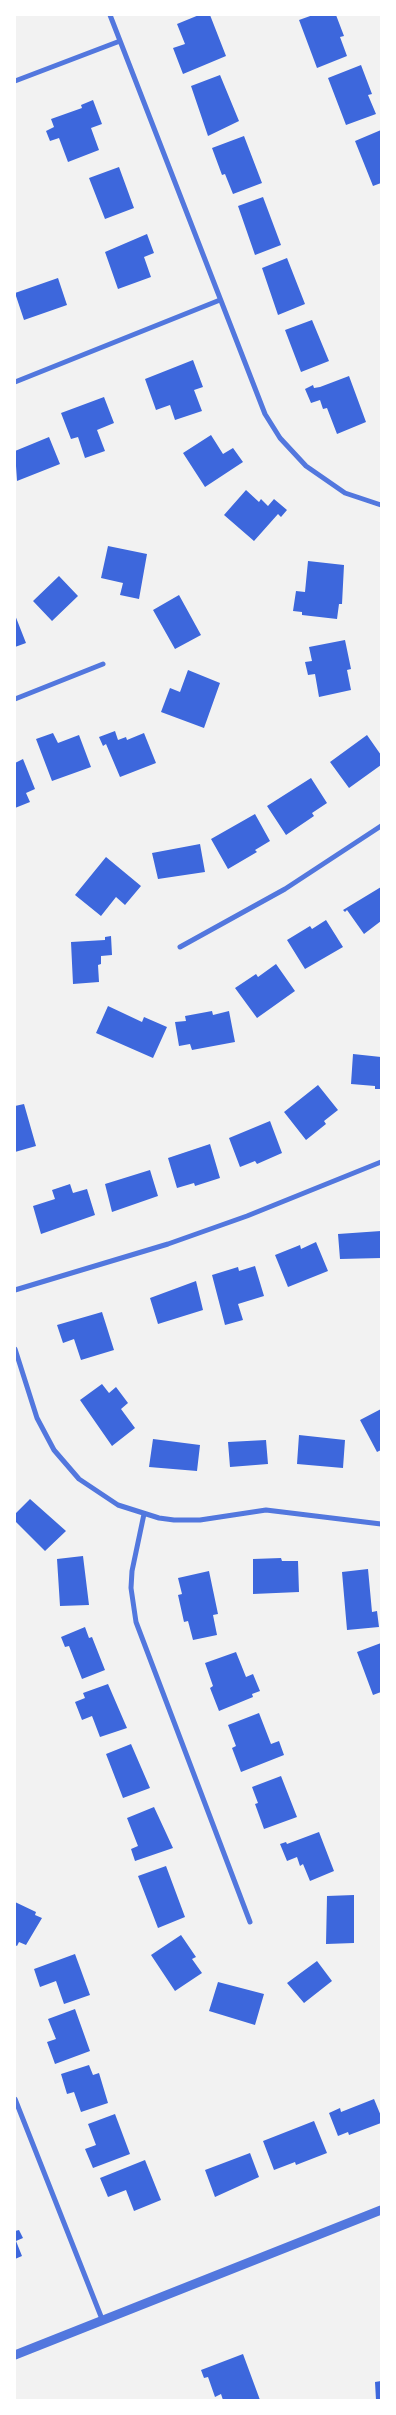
<!DOCTYPE html>
<html>
<head>
<meta charset="utf-8">
<style>
	body { margin:0 }
	#map { position:relative; width:396px; height:2415px; overflow:hidden; background:#f2f2f2; font-family:Lora,serif }
	canvas { display:block }
	.frame { position:absolute; inset:0; border:16px solid #fff; pointer-events:none }
</style>
</head>
<body>
<div id="map">
<canvas width="396" height="2415"></canvas>
<div class="frame"></div>
</div>
<script>
const ctx = document.querySelector('canvas').getContext('2d');
ctx.lineJoin = 'round';
function paint(path, color) { ctx.fillStyle = color; ctx.fill(path, 'evenodd'); }
const shape = rows => new Path2D(rows.map(r => 'M' + r).join(''));
function stroke(path, color, width, dash) { ctx.strokeStyle = color; ctx.lineWidth = width; ctx.lineCap = dash ? 'butt' : 'round'; ctx.setLineDash(dash || []); ctx.stroke(path); }
const building = shape([
	[199,15,210,15,226,56,183,74,173,48,185,44,177,24],
	[313,15,336,15,344,36,340,37,347,56,317,68,299,20],
	[361,65,372,94,368,95,376,114,346,125,328,78],
	[220,75,239,121,208,136,191,86],
	[93,100,102,124,91,128,99,150,68,162,59,138,50,141,46,131,54,127,51,119,82,108,81,105],
	[381,130,381,183,373,186,355,141],
	[244,136,262,183,233,194,225,174,222,175,212,148],
	[119,167,134,208,105,219,89,178],
	[263,197,281,245,255,255,238,206],
	[147,234,154,253,144,257,151,277,118,289,105,252],
	[287,258,305,304,278,315,262,268],
	[58,278,67,305,24,320,15,293],
	[312,320,329,361,301,372,285,330],
	[193,360,203,387,194,390,202,411,175,420,170,405,156,410,145,379],
	[349,376,366,422,337,434,327,408,323,409,320,400,311,403,305,389,313,385,314,388,320,387],
	[104,397,114,423,97,430,105,451,85,458,78,437,71,439,61,413],
	[211,435,223,454,233,448,243,462,205,487,183,453],
	[49,437,60,464,17,481,15,451],
	[246,490,259,502,261,499,268,506,274,499,287,510,281,517,278,514,254,541,224,515],
	[108,546,147,554,139,599,120,595,123,583,101,578],
	[308,561,344,565,342,604,339,604,337,619,302,615,302,612,293,611,296,591,305,592],
	[59,576,78,596,52,621,33,601],
	[179,595,201,635,175,649,153,610],
	[15,615,26,643,15,647],
	[345,640,351,669,347,670,351,690,319,697,315,674,308,675,305,662,312,661,309,647],
	[188,670,220,683,204,728,161,712,170,688,180,692],
	[115,731,118,740,126,737,127,740,144,733,156,763,120,777,106,744,103,746,99,737],
	[53,733,58,743,79,735,91,767,52,781,36,739],
	[367,735,381,755,381,765,349,788,330,762],
	[23,759,35,789,26,793,30,802,15,808,15,763],
	[311,778,327,803,312,813,314,816,286,835,267,806],
	[255,814,270,841,255,850,257,852,228,869,211,839],
	[200,844,205,872,158,879,152,853],
	[106,857,141,886,125,905,116,897,101,916,75,895],
	[381,887,381,921,364,934,347,910,345,912,343,910],
	[326,920,343,947,305,969,287,940,310,926,312,929],
	[111,936,112,955,101,956,101,964,98,965,99,982,73,984,71,942,105,940,105,937],
	[276,964,295,991,257,1018,235,988,256,974,258,977],
	[108,1006,142,1022,144,1017,167,1027,153,1058,96,1033],
	[212,1011,213,1015,229,1011,235,1042,192,1050,190,1044,179,1046,175,1022,186,1021,185,1016],
	[353,1054,381,1057,381,1089,375,1089,375,1086,351,1084],
	[318,1085,338,1110,324,1121,326,1124,306,1140,284,1112],
	[24,1104,36,1146,15,1152,15,1106],
	[270,1121,282,1153,257,1164,255,1161,240,1167,229,1138],
	[210,1144,220,1178,195,1186,194,1183,177,1188,168,1158],
	[150,1170,158,1196,112,1212,105,1184],
	[70,1184,73,1193,87,1189,95,1215,41,1234,33,1206,55,1199,52,1190],
	[381,1231,381,1258,340,1259,338,1234],
	[316,1242,328,1271,288,1287,275,1255,300,1245,301,1249],
	[255,1266,264,1296,238,1304,243,1320,225,1325,212,1275,238,1267,239,1271],
	[196,1281,203,1310,158,1324,150,1298],
	[102,1312,114,1350,81,1360,74,1339,63,1343,57,1325],
	[102,1384,109,1393,116,1387,128,1403,121,1409,135,1428,112,1446,80,1400],
	[381,1409,381,1450,377,1452,360,1420],
	[299,1435,345,1440,343,1468,297,1464],
	[153,1439,200,1445,197,1471,149,1467],
	[266,1440,268,1464,230,1467,228,1442],
	[30,1499,66,1531,45,1551,15,1521,15,1514],
	[83,1556,89,1605,60,1606,57,1559],
	[281,1558,282,1561,298,1561,299,1592,253,1594,253,1559],
	[368,1569,372,1612,377,1611,379,1627,347,1630,342,1572],
	[209,1571,218,1614,213,1615,217,1635,193,1640,188,1621,184,1622,178,1595,182,1594,178,1578],
	[85,1627,89,1638,92,1637,105,1670,82,1679,69,1646,65,1647,61,1637],
	[381,1643,381,1692,373,1695,357,1652],
	[236,1652,246,1677,253,1674,260,1691,252,1694,253,1697,219,1711,210,1688,213,1686,205,1663],
	[108,1684,127,1728,100,1737,92,1716,82,1720,75,1702,85,1698,83,1693],
	[259,1713,271,1744,279,1741,284,1755,241,1772,232,1748,236,1746,228,1725],
	[131,1744,150,1788,123,1798,106,1754],
	[281,1776,297,1817,264,1829,255,1804,258,1803,252,1787],
	[154,1807,173,1848,135,1861,131,1849,138,1846,127,1818],
	[319,1832,334,1871,310,1881,303,1864,300,1866,297,1857,287,1861,280,1844,286,1842,287,1844],
	[166,1866,185,1917,158,1928,138,1876],
	[354,1895,354,1943,326,1944,327,1896],
	[15,1902,36,1912,35,1915,42,1918,26,1945,19,1942,17,1946,15,1945],
	[181,1935,196,1957,192,1959,202,1973,175,1991,151,1955],
	[75,1954,90,1995,64,2004,56,1981,40,1987,34,1969],
	[317,1961,332,1981,304,2003,287,1983],
	[218,1982,264,1994,255,2025,209,2011],
	[75,2009,90,2051,55,2064,47,2042,56,2039,48,2019],
	[89,2065,93,2075,99,2073,108,2103,81,2112,74,2092,67,2094,61,2074],
	[374,2099,381,2116,381,2123,349,2135,348,2132,338,2136,329,2113,340,2108,341,2112],
	[115,2114,130,2154,93,2168,85,2149,96,2145,88,2124],
	[314,2121,327,2153,296,2165,295,2162,274,2170,263,2141],
	[250,2153,259,2177,215,2197,205,2170],
	[145,2160,161,2200,134,2211,126,2190,108,2197,100,2178],
	[19,2230,23,2238,16,2241,22,2256,15,2259,15,2231],
	[243,2354,260,2400,223,2400,221,2394,215,2397,208,2377,204,2378,201,2370],
	[381,2381,381,2400,376,2400,375,2382]
]);
const minor = shape([
	[110,15,265,414,280,438,306,466,345,493,381,505],
	[15,81,120,41],
	[15,382,220,300],
	[15,699,103,664],
	[180,947,285,889,381,826],
	[15,1290,168,1244,247,1216,381,1162],
	[15,1349,37,1418,54,1450,79,1479,118,1505,159,1518,174,1520,200,1520,266,1510,381,1524],
	[144,1514,132,1571,131,1588,136,1622,250,1922],
	[15,2099,102,2319]
]);
const tertiary = shape([
	[15,2355,381,2210]
]);
paint(building, '#3d67dc');
stroke(minor, '#5277de', 5);
stroke(tertiary, '#5277de', 9);
</script>
</body>
</html>
